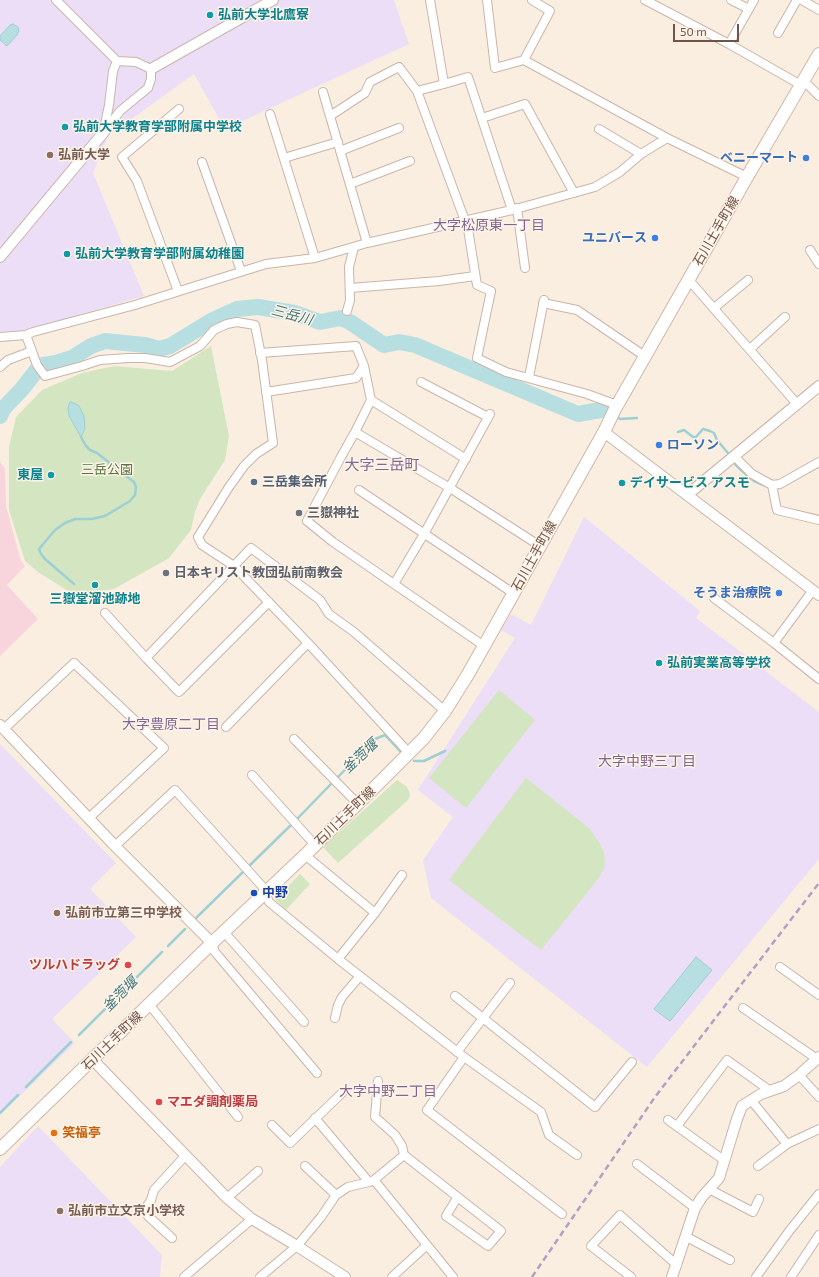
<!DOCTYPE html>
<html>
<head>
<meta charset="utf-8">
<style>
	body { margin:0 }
	#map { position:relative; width:819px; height:1277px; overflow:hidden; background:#faeee1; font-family:"Exo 2",sans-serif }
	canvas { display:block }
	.scale { position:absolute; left:673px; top:24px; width:66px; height:18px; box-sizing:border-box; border:2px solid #70544a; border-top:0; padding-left:5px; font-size:12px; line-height:14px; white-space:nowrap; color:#70544a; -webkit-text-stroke:3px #fef3e7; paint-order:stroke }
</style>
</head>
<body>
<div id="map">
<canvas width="819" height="1277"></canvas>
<div class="scale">50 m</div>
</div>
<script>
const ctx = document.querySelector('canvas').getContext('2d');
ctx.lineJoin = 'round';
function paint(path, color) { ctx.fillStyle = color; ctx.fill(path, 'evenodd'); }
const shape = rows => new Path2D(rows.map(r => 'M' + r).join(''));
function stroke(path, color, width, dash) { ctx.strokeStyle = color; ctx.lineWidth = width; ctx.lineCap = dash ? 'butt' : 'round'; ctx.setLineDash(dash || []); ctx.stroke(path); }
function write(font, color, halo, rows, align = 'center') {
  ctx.font = font + ' "Exo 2","Noto Sans JP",sans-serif'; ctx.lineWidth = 3; ctx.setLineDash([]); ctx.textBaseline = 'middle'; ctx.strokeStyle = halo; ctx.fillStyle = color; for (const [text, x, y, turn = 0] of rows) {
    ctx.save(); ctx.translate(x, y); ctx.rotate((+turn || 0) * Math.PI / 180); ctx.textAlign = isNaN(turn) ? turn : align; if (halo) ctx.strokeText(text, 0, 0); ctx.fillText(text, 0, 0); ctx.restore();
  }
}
const education = shape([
	[0,0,394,0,409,44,225,129,194,74,108,136,93,173,144,296,25,331,0,333],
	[584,517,700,611,696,618,819,712,819,859,647,1067,431,898,423,860,453,817,418,790,515,638,501,630,511,614,531,625],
	[0,744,116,863,90,889,136,937,52,1019,75,1043,0,1115],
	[38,1126,162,1255,160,1277,0,1277,0,1167]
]);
const medical = shape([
	[0,462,5,469,6,506,21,561,25,566,7,585,38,619,0,656]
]);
const green = shape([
	[211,346,229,436,225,460,200,499,195,512,191,530,169,558,114,589,73,594,38,572,25,561,9,510,9,447,16,417,42,390,82,373,114,366,172,371],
	[499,690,535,720,466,808,429,778],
	[526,778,589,828,600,844,604,852,605,861,604,869,598,879,541,950,449,880],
	[397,780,406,786,409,791,410,796,408,800,338,863,323,847],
	[300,874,310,884,286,910,275,899]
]);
const water = shape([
	[13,24,18,27,19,31,17,35,7,46,0,40,0,36,10,25,13,24],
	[70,402,74,403,79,406,84,416,85,429,81,437,69,416,68,407,70,402],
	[696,957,712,970,670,1021,654,1009,696,957]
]);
const stream = shape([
	[616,416,620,419,637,418],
	[678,432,684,430,693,437,696,437,703,429,710,431,714,433,717,440,728,453],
	[735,464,741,470,754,481,766,486],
	[74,584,45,559,41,554,39,549,55,530,65,523,75,519,92,519,105,516,130,501,135,495,136,487,134,482,97,453,90,450,86,446,81,437],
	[414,761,424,761,445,751],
	[337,778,375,739,385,735,401,752],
	[296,820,333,782],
	[247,868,291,825],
	[196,918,243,872],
	[168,946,185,929],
	[79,1035,162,952],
	[26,1087,71,1042],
	[0,1113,18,1095]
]);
const river = shape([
	[43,365,56,363,72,358,91,346,105,341,145,345,159,349,170,346,211,321,237,309,258,307,295,313,320,322,341,318,350,322,384,345,399,342,415,345,578,414,606,409],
	[0,416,3,409,22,389,36,371]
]);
const minor = shape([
	[56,0,117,61,136,62,151,69,151,79,148,88,120,111,104,132],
	[430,0,444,84,417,91,468,229,477,285,491,291,477,358,506,372,587,394,617,405],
	[487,0,495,68,524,60,550,11,532,0],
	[645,0,729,44,801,85],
	[731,0,749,9],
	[802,0,819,10],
	[778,33,797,0],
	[729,44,754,0],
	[524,60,667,138],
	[804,81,819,96],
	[444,84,468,77,512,210],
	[323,92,367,243],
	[270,114,315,258],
	[330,116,365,93,370,82,399,67,417,91],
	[482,118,525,104,574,193],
	[104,129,109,105,113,71,117,61],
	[599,129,641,154],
	[340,151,399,128],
	[284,158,338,142],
	[202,162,241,271],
	[350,184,410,161],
	[517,208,525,268],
	[810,250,819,264],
	[689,280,797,404],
	[350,288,439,281,475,276],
	[178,291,137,181,122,157,179,109],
	[543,303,577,310,646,357],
	[714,308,748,280],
	[347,311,350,300,349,267,354,247],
	[26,335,37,365,45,376,82,366,100,360,128,358,145,358,170,362,200,346,214,330,227,324,237,322,255,325,262,360,273,443,256,454,244,466,229,487,198,537,202,545,234,566,308,643,409,753],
	[0,337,26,335,33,332,135,305,266,264,315,258,367,243,512,210,595,187,620,172,641,154,667,138,747,177],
	[750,349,785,317],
	[260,353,356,346,364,366,371,400,355,432],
	[0,367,8,360,32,351],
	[529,377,544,300],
	[421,382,488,417],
	[266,392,356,378,364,366],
	[371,400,466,459],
	[734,456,752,474,772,485,780,484,819,462],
	[772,485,777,510,819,520],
	[359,490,513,593],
	[394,584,424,534,490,414],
	[714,598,774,643,819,679],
	[105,613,146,658,251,548,320,600,329,614,354,632,445,711],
	[774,643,813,590],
	[484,646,333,542,307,521,341,457,355,432,450,488,540,546],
	[146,658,179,692,269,602],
	[226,727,308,643],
	[4,729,74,663,164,748,89,818],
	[294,739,358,804],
	[252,775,315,845],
	[115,846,175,790,262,886,269,902,338,959,464,1057,427,1110,562,1214],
	[305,855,375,913],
	[224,932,304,1022],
	[212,943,215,952,317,1073],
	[338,959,375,913,402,875],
	[780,967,819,995],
	[455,996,595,1107,632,1062],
	[149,1004,238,1117],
	[743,1008,817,1059],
	[335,1018,338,1005,342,997,360,976],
	[457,1052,510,983],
	[464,1057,541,1112,549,1135,577,1155],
	[799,1075,819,1097],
	[751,1100,787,1144],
	[315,1118,369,1182],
	[668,1120,725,1161],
	[272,1125,290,1143,343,1092],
	[677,1126,727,1060,769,1090],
	[404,1155,501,1231,488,1246,446,1216,457,1198],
	[637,1164,695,1208],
	[305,1166,336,1195],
	[758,1166,787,1144,819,1129],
	[374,1180,453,1277],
	[709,1189,753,1212,759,1199],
	[227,1198,258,1171],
	[685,1236,730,1260],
	[172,1238,148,1216,146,1210,147,1206,151,1200,154,1190,185,1156],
	[184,1277,252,1219],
	[260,1277,297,1246,321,1217,336,1195,348,1187,369,1182,374,1180,404,1155,402,1146,395,1135,375,1117,378,1081],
	[392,1277,427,1245],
	[631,1277,591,1246,620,1215,677,1265],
	[756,1277,790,1230,819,1194],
	[791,1277,819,1235]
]);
const tertiary = shape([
	[151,69,273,0],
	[0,257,104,132],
	[604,432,819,595],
	[687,495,819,386],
	[0,725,115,846,212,943],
	[92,1059,227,1198,252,1219,297,1246,345,1277],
	[672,1277,695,1208,702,1197,719,1178,737,1119,742,1106,761,1094,784,1086,799,1075,819,1057]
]);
const secondary = shape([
	[0,1149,212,943,305,855,374,788,424,738,445,711,467,676,484,646,604,432,615,409,747,177,819,54]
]);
const rail = shape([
	[532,1277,655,1097,819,883]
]);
const markers = [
	[210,15,4,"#0f9aa8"],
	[65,127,4,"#0f9aa8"],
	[50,155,4,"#8d6e63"],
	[806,158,4,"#3f7fe0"],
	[655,238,4,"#3f7fe0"],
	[67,254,4,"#0f9aa8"],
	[659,445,4,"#3f7fe0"],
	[51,475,4,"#0f9aa8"],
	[254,482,4,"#5c6f8a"],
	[622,483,4,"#0f9aa8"],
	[299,513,4,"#6b7280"],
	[166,573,4,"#6b7280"],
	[95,585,4,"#0f9aa8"],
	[779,593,4,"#3f7fe0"],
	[659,663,4,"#0f9aa8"],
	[254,893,4,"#1a4fb4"],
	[57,913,4,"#8d6e63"],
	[128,965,4,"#e0444e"],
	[159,1102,4,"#e0444e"],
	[54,1133,4,"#e8710a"],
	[60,1211,4,"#8d6e63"]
];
const cultureNames = [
	["弘前大学北鷹寮",218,15],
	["弘前大学教育学部附属中学校",73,127],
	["弘前大学教育学部附属幼稚園",75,254],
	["東屋",43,475,"right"],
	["デイサービス アスモ",630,483],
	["三嶽堂溜池跡地",95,599,"center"],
	["弘前実業高等学校",667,663]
];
const educationNames = [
	["弘前大学",58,155],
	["弘前市立第三中学校",65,913],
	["弘前市立文京小学校",68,1211]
];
const shopNames = [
	["ベニーマート",798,158],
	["ユニバース",647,238],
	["ローソン",667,445,"left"],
	["そうま治療院",771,593]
];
const streetNames = [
	["石川土手町線",716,231,-60],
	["石川土手町線",534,556,-61],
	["石川土手町線",345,816,-44],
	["石川土手町線",112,1041,-44]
];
const parkNames = [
	["三岳公園",107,470]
];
const serviceNames = [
	["三岳集会所",262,482]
];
const worshipNames = [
	["三嶽神社",307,513],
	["日本キリスト教団弘前南教会",174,573]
];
const transitNames = [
	["中野",262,893]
];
const healthNames = [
	["ツルハドラッグ",120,965],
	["マエダ調剤薬局",167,1102,"left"]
];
const foodNames = [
	["笑福亭",62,1133]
];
const neighbourhoodNames = [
	["大字松原東一丁目",489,225],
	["大字豊原二丁目",171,724],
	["大字中野三丁目",647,761],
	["大字中野二丁目",388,1091]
];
const waterNames = [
	["三岳川",292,315,15],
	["釜萢堰",360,756,-43],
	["釜萢堰",120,994,-45]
];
const quarterNames = [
	["大字三岳町",382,465]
];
paint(education, '#ebdef6');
paint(medical, '#f8d5dc');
paint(green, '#d3e6c1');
paint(water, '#b7dfe2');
stroke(water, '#9ecfd3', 1);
stroke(stream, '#9ecfd3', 2.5);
stroke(river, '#b7dfe2', 16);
stroke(minor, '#cab5a9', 10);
stroke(tertiary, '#cab5a9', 12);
stroke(secondary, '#cfb7a9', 14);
stroke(minor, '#fff', 8);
stroke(tertiary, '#fff', 10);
stroke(secondary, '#fff', 12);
stroke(rail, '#b0a1c2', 2.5, [6, 4]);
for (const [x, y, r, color] of markers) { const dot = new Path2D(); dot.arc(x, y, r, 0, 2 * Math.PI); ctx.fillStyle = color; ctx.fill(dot); stroke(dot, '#fef3e7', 1.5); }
write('bold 13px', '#0d838f', '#fef3e7', cultureNames, 'left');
write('bold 13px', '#785e54', '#fef3e7', educationNames, 'left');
write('bold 13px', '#366cbe', '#fef3e7', shopNames, 'right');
write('13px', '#70544a', '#fef3e7', streetNames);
write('13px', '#557542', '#fef3e7', parkNames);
write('bold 13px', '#4e5e75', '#fef3e7', serviceNames, 'left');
write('bold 13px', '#5b616d', '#fef3e7', worshipNames, 'left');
write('bold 13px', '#164399', '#fef3e7', transitNames, 'left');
write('bold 13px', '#be3a42', '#fef3e7', healthNames, 'right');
write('bold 13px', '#c56008', '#fef3e7', foodNames, 'left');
write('14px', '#806693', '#fef3e7', neighbourhoodNames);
write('italic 14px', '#42777b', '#fef3e7', waterNames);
write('15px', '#806693', '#fef3e7', quarterNames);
</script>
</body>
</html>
